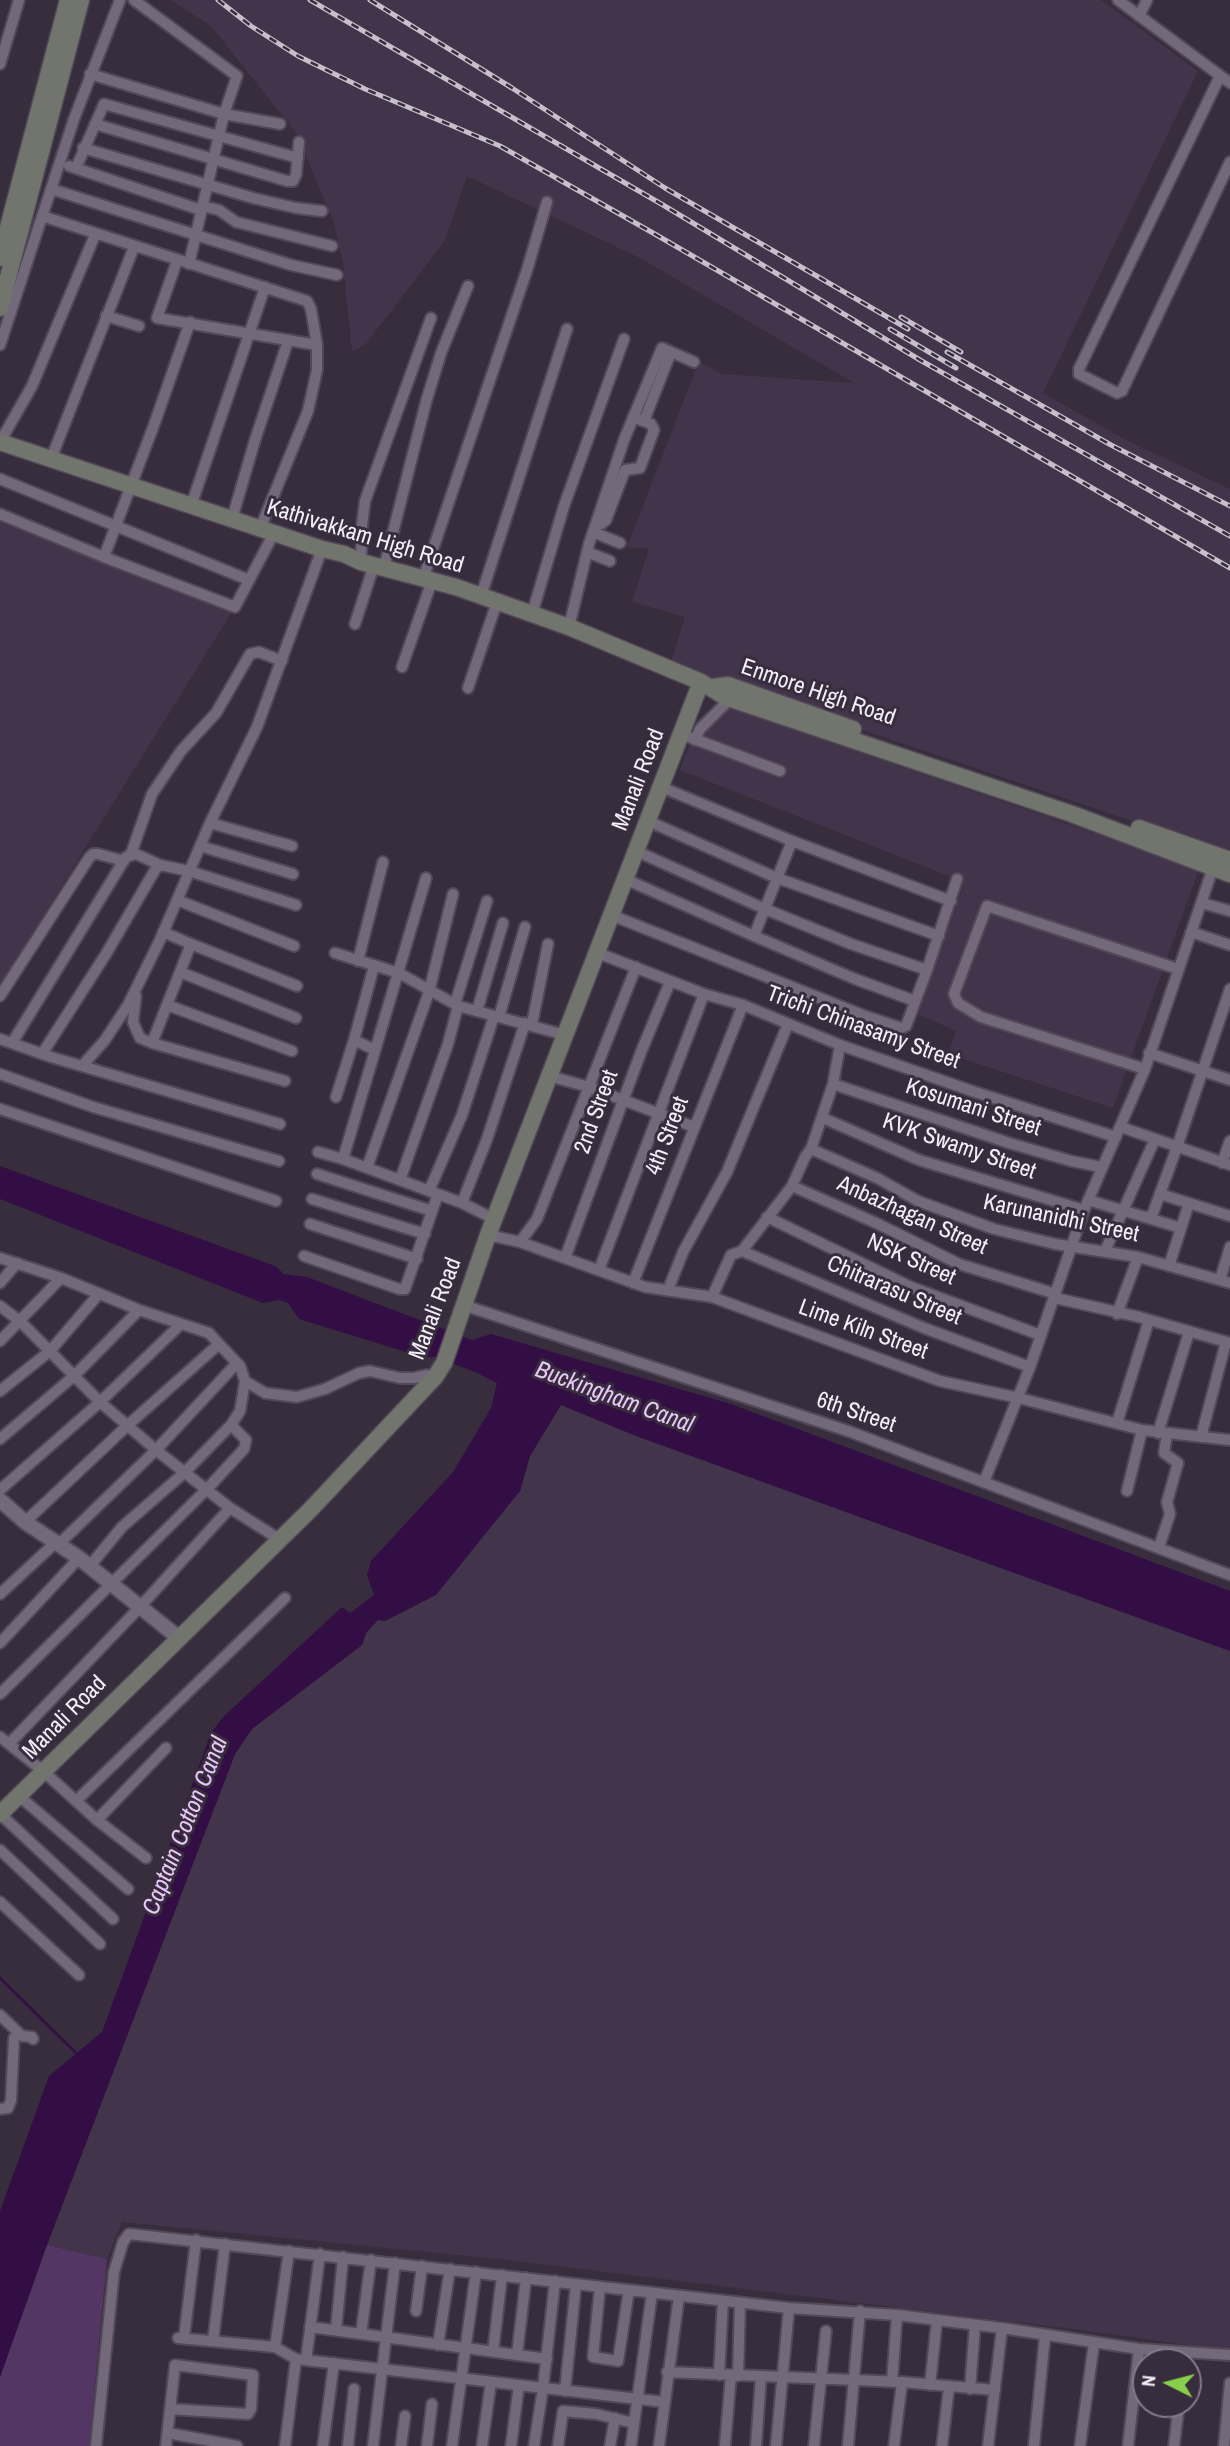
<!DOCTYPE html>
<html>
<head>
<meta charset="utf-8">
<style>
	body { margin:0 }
	#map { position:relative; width:1230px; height:2446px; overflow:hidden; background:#382d3d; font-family:"Archivo Narrow",sans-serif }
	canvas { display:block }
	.north { position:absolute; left:1132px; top:2348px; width:70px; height:70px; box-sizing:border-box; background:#382d3d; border:2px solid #847a88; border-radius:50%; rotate:276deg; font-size:19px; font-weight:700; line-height:28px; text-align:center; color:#f5eef9 }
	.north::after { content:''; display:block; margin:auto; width:24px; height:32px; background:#88cf4a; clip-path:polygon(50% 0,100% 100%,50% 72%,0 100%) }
</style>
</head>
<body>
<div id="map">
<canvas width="1230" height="2446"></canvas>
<div class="north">N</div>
</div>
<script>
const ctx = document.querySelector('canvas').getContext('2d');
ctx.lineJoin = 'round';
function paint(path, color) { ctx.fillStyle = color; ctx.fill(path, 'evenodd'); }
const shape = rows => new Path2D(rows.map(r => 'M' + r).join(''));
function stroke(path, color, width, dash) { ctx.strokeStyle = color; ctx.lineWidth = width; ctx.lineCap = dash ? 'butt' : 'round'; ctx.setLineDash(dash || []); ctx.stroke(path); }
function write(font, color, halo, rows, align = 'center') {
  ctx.font = font + ' "Archivo Narrow",sans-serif'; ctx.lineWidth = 6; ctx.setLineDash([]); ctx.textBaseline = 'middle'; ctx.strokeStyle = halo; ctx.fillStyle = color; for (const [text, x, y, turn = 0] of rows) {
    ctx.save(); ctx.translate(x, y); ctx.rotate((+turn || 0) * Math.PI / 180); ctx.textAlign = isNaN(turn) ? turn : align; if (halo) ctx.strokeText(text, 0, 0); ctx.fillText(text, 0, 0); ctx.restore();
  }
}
const built = shape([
	[171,0,1101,0,1198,71,1043,393,1128,441,1230,489,1230,854,670,665,685,617,632,602,649,549,627,547,699,361,721,374,854,383,640,258,467,176,445,240,366,344,352,352,343,264,333,220,296,133,211,26],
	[0,517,232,612,0,985],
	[727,707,1199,869,1113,1108,948,1054,956,1031,918,1014,964,882,680,770,690,743],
	[561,1405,636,1436,1230,1651,1230,2351,1097,2332,499,2259,122,2222,107,2259,47,2245,235,1754,252,1729,362,1645,366,1633,378,1620,520,1492,530,1456]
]);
const green = shape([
	[47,2245,107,2259,89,2446,0,2446,0,2377]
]);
const water = shape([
	[0,1166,275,1266,284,1274,307,1277,472,1340,491,1334,731,1404,1230,1591,1230,1651,636,1436,561,1405,530,1456,520,1491,436,1595,385,1621,378,1620,366,1633,362,1645,252,1729,235,1754,47,2245,0,2377,0,2211,49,2076,102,2032,211,1733,224,1716,342,1607,350,1613,374,1595,367,1575,371,1561,453,1472,491,1408,497,1383,475,1372,435,1357,422,1357,299,1319,288,1303,279,1300,263,1303,0,1199]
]);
const stream = shape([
	[0,1978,77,2054]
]);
const minor = shape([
	[134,0,237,76,224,114,280,124],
	[1118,0,1230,83],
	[1139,16,1147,0],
	[0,64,19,0],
	[90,74,224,114,189,264],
	[1220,76,1079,369,1079,374,1117,393,1122,391,1230,162],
	[95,124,287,181,293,181,296,175,299,142],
	[83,148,253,198,296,208,322,211],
	[69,166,201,210],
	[76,168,104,104,298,158],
	[51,189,291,265,337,275],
	[202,206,219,210,236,222,332,246],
	[42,216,307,301,311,309,317,345,317,370,308,411,260,529],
	[177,261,157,318,317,345],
	[106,316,139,326],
	[0,345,74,119,120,0],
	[644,421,671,352],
	[0,442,32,386,95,235],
	[51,459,134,247],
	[0,479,249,580],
	[191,506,265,287],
	[0,514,104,557,235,607,274,533],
	[232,519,255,440,288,341],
	[597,522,601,524,606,520,625,470,640,468,654,430,651,424,633,417],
	[593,532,620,543],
	[587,552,610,561],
	[104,557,154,425,190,322],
	[361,562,362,525,365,501,431,318],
	[384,568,426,402,441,353,468,286],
	[423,579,527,270,547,202],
	[481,596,567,329],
	[532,614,564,506,624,339],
	[355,624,374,565],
	[569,627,589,544,624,440,662,348,694,362],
	[402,667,432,581],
	[468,688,497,602],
	[681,734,780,771],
	[695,740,700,729,730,699],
	[661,787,792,841,951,901],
	[648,821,777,878,939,936],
	[210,823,292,846],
	[200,846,293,874],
	[636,851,765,909,851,944,927,970],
	[131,854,152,794,181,751,216,713,250,654,259,652,282,661],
	[426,878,343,1159,462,1203,494,1219],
	[625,879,754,936,855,979,915,1001],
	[177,900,294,946],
	[1202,903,1230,911],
	[611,915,865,1016,901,1028,906,1026,927,970,957,879],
	[1191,932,1230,945],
	[754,936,792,841],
	[191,944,297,986],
	[335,953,399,973,458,1006,565,1035],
	[598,953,704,994,743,1005,840,1045,975,1092,1116,1137],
	[358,961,383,862],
	[374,966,354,1040,375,1050],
	[180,972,296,1018],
	[0,996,89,858,93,854,98,854,124,861],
	[136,996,133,1022,140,1038,152,1043,285,1081],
	[455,1004,487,901],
	[167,1005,292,1051],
	[477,1011,503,923],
	[499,1017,525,927],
	[532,1024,548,944],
	[0,1039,51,1057,280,1124],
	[12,1043,126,857,136,854,160,865],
	[152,1043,191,944,163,932],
	[1149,1053,1230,1080],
	[42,1054,106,954,155,870,160,865,189,871,296,905],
	[82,1066,105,1040,128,1005,160,940,210,823,257,727,322,549],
	[1145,1069,981,1017,958,1003,954,994,987,906,1178,969],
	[0,1074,93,1107,279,1161],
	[549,1076,589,1087,694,1127],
	[833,1084,1009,1143,1071,1161,1101,1167],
	[336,1097,354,1040],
	[0,1109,276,1201],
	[823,1118,919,1160,1084,1210],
	[1121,1127,1230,1165],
	[811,1149,877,1178,918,1201,994,1229,1055,1244,1138,1257,1230,1283],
	[318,1152,343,1159],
	[1222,1163,1230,1141],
	[367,1168,429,992,453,894],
	[317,1174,432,1211],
	[400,1180,448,1044,458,1006],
	[792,1186,874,1222,959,1264,1056,1294],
	[429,1191,462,1115,494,1016],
	[1160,1194,1230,1216],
	[312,1199,425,1234],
	[1088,1200,1181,1228],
	[462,1203,487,1139,525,1023],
	[767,1217,911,1287,1040,1335],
	[1149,1217,1153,1213,1177,1147,1230,989],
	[310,1224,417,1259],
	[488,1235,520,1242,645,1287,712,1297,940,1381,1019,1398,1142,1430,1230,1440],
	[520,1242,537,1219,636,967],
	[742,1251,924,1328,1030,1367],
	[1105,1251,1155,1139],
	[304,1256,399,1289,405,1289,438,1194],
	[0,1258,61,1278,139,1310,209,1333,219,1344,128,1425,25,1522],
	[565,1258,641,1052,670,982],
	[1169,1266,1189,1203],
	[599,1270,704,994],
	[1220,1280,1230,1247],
	[0,1283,17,1263],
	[633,1283,743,1005],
	[668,1290,683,1252,727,1172,788,1024],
	[712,1297,731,1255,742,1251,792,1186,805,1157,811,1149,833,1084,840,1045],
	[1055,1298,1139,1317,1230,1343],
	[463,1305,848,1431,1230,1575],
	[0,1306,21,1322,100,1402,156,1450,230,1508,279,1539],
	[1117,1314,1138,1257],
	[0,1341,61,1278],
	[245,1381,265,1393,297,1397,325,1389,359,1373,370,1371,400,1378,413,1378,427,1375,435,1377],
	[0,1391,50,1351,98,1295],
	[1117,1423,1149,1320],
	[1158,1433,1189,1332],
	[1201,1437,1226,1342],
	[0,1439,74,1376,139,1310],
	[984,1482,1030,1367,1084,1210,1145,1069,1215,862],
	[0,1490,100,1402,181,1324],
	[1127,1491,1142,1430],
	[1159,1547,1170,1514,1167,1502,1178,1463,1164,1453,1167,1434],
	[89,1567,122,1527,184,1473,231,1425,240,1411,245,1381,240,1366,219,1344],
	[0,1594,53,1545,59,1544,156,1450,237,1363],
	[0,1643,79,1558],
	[0,1694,207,1489,244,1449,246,1440,231,1425],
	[0,1737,43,1771,97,1820,146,1858],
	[9,1744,139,1608,230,1508],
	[19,1796,128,1889],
	[76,1801,285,1598],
	[0,1814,113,1919],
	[97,1820,166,1748],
	[0,1850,100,1944],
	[0,1902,79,1975],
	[0,2015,22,2036,32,2037,33,2039],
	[0,2109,8,2108,11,2100,14,2038],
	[600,2287,593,2357,618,2361,629,2290],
	[416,2311,422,2266],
	[310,2327,547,2359],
	[336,2330,343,2257],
	[361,2334,371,2260],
	[178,2338,275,2347,296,2359,664,2402],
	[184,2338,196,2240],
	[213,2341,225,2244],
	[438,2345,450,2269],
	[275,2347,289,2251],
	[493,2352,502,2275],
	[517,2355,526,2278],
	[306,2360,320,2254],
	[667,2372,902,2382,995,2390],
	[719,2375,723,2301],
	[738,2376,740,2303],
	[892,2382,897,2315],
	[930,2385,937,2320],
	[970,2389,975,2325],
	[565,2391,576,2284],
	[168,2433,237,2446],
	[725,2445,731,2375],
	[96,2446,114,2272,123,2242,129,2234,789,2308,897,2315,1002,2328,1139,2349,1230,2355],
	[166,2446,175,2365,253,2375,251,2409,248,2414,170,2409],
	[285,2446,296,2359],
	[323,2446,334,2363],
	[348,2446,354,2389],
	[373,2446,395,2263],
	[401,2446,405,2416],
	[427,2446,432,2404],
	[452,2446,476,2272],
	[482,2446,491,2382],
	[511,2446,519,2385],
	[534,2446,543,2388,555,2281],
	[558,2446,563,2411,596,2414,634,2423],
	[610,2446,615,2418],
	[631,2446,652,2293],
	[659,2446,679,2296],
	[756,2446,761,2377],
	[776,2446,789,2308],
	[814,2446,826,2331],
	[848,2446,860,2311],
	[894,2446,902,2382],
	[942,2446,949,2387],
	[988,2446,1002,2328],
	[1034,2446,1045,2336],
	[1080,2446,1094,2343],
	[1128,2446,1139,2349],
	[1174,2446,1179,2404],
	[1224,2446,1230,2383]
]);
const tertiary = shape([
	[0,1500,25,1522,79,1558,179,1638]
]);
const secondary = shape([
	[0,258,68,0],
	[0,308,81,0],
	[0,442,322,549,344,554,361,562,456,587,569,627,701,682,725,697,1072,814,1230,874],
	[713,687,728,685,853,729],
	[1139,828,1230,860],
	[0,1814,310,1510,435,1377,444,1363,488,1235,701,682]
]);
const rail = shape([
	[218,0,251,26,298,56,365,89,500,146,653,233,1230,568],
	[310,0,663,205,920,360,1230,536],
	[370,0,512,88,665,188,908,329],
	[901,317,961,352],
	[890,329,956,368],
	[947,352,1111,445,1230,506]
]);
const streetNames = [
	["Kathivakkam High Road",365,537,17],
	["Enmore High Road",818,693,19],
	["Manali Road",639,780,-69],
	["Trichi Chinasamy Street",863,1028,20],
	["Kosumani Street",973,1108,18],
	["2nd Street",597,1112,-70],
	["4th Street",668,1136,-69],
	["KVK Swamy Street",959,1147,19],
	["Anbazhagan Street",912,1216,24],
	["Karunanidhi Street",1061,1219,12],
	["NSK Street",911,1260,24],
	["Chitrarasu Street",894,1291,23],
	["Manali Road",436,1309,-69],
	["Lime Kiln Street",863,1330,20],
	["6th Street",856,1413,19],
	["Manali Road",65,1718,-45]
];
const waterNames = [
	["Buckingham Canal",614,1398,20],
	["Captain Cotton Canal",186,1826,-68]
];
paint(built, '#42344a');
paint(green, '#543664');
paint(water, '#330e44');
stroke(stream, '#330e44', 2.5);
stroke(minor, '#524957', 14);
stroke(tertiary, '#524957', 18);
stroke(secondary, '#524957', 19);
stroke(minor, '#74697b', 10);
stroke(tertiary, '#74697b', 14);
stroke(secondary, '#71756d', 16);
stroke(rail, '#c7bfcb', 5);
stroke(rail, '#382d3d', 2.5, [8]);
write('23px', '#f5eef9', '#382d3d', streetNames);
write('italic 24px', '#e8c7fa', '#382d3d', waterNames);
</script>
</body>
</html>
